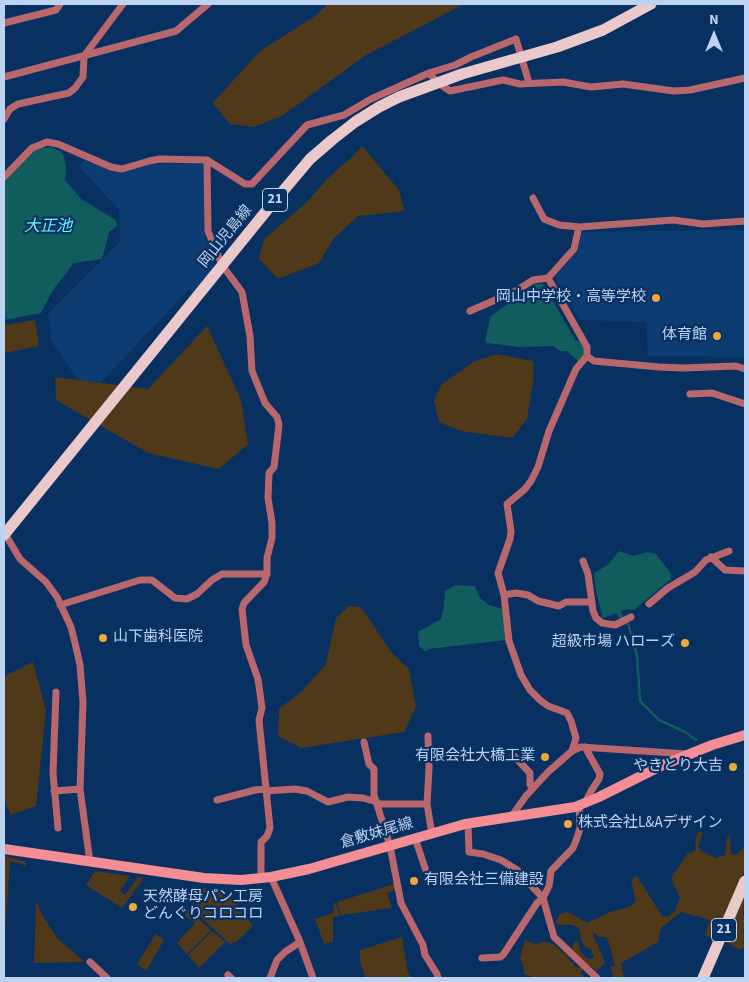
<!DOCTYPE html>
<html>
<head>
<meta charset="utf-8">
<style>
	body { margin:0 }
	#map { position:relative; width:749px; height:982px; overflow:hidden; background:#083162; font-family:"Source Sans 3",sans-serif }
	canvas { display:block }
	.frame { position:absolute; inset:0; border:5px solid #bdd3f2; pointer-events:none }
	.north { position:absolute; left:689px; top:10px; width:50px; height:50px; -webkit-text-stroke:4px #083162; paint-order:stroke; rotate:0deg; font-size:14px; font-weight:700; line-height:20px; text-align:center; color:#bdd3f2 }
	.north::after { content:''; display:block; margin:auto; width:18px; height:22px; background:#bdd3f2; clip-path:polygon(50% 0,100% 100%,50% 72%,0 100%) }
</style>
</head>
<body>
<div id="map">
<canvas width="749" height="982"></canvas>
<div class="frame"></div>
<div class="north">N</div>
</div>
<script>
const ctx = document.querySelector('canvas').getContext('2d');
ctx.lineJoin = 'round';
function paint(path, color) { ctx.fillStyle = color; ctx.fill(path, 'evenodd'); }
const shape = rows => new Path2D(rows.map(r => 'M' + r).join(''));
function stroke(path, color, width, dash) { ctx.strokeStyle = color; ctx.lineWidth = width; ctx.lineCap = dash ? 'butt' : 'round'; ctx.setLineDash(dash || []); ctx.stroke(path); }
function write(font, color, halo, rows, align = 'center') {
  ctx.font = font + ' "Source Sans 3","Noto Sans JP",sans-serif'; ctx.lineWidth = 4.5; ctx.setLineDash([]); ctx.textBaseline = 'middle'; ctx.strokeStyle = halo; ctx.fillStyle = color; for (const [text, x, y, turn = 0] of rows) {
    ctx.save(); ctx.translate(x, y); ctx.rotate((+turn || 0) * Math.PI / 180); ctx.textAlign = isNaN(turn) ? turn : align; if (halo) ctx.strokeText(text, 0, 0); ctx.fillText(text, 0, 0); ctx.restore();
  }
}
const built = shape([
	[86,158,116,167,197,162,204,165,204,227,205,238,213,252,213,269,193,293,189,289,90,394,77,379,50,339,52,335,48,314,120,242,119,210,79,166],
	[745,230,745,357,648,356,646,322,580,320,555,277,577,252,583,232]
]);
const green = shape([
	[328,4,464,4,366,55,282,116,254,127,230,124,213,103,260,51,315,16],
	[362,146,399,190,404,210,398,212,358,216,334,238,319,263,278,279,259,259,264,239,307,202,328,178,352,157],
	[35,320,39,346,4,353,4,325],
	[207,326,241,400,248,444,219,469,148,453,56,400,55,377,148,389],
	[496,354,533,361,534,376,527,419,512,438,461,431,439,422,434,400,441,385,473,362],
	[349,606,361,607,391,652,409,669,416,707,404,732,301,748,278,736,279,709,302,691,326,664,336,618],
	[33,662,46,711,36,806,10,815,4,797,4,678,7,675],
	[698,832,703,832,698,846,701,851,716,858,725,855,727,838,730,836,731,854,735,855,742,850,745,846,745,869,715,940,705,935,710,920,681,912,661,928,658,942,621,963,624,978,614,978,610,966,615,966,609,943,606,937,598,937,596,934,592,932,605,963,596,971,591,966,583,968,581,973,585,978,592,977,593,978,535,978,524,974,523,965,520,958,525,940,536,944,544,942,552,943,565,954,576,967,579,968,584,961,571,951,574,943,578,941,580,951,584,956,589,959,594,958,591,950,585,947,581,939,579,928,572,925,560,925,555,923,560,914,566,912,572,914,587,923,610,912,629,907,636,901,631,880,637,876,662,916,667,917,675,911,680,898,671,878,688,853,692,853,696,849,695,841],
	[4,856,24,861,26,863,26,867,20,863,10,862,4,944],
	[95,871,130,876,120,891,125,895,138,877,144,878,122,908,86,885],
	[394,884,396,890,387,893,392,908,341,915,337,902],
	[202,888,227,891,253,926,235,943,230,944,192,909,191,905],
	[745,892,743,915,745,916,745,928,742,930,745,936,743,942,745,947,739,950,728,943,726,938],
	[36,902,44,918,58,939,85,962,34,963],
	[334,903,336,903,340,916,333,917,333,942,324,944,315,919,333,913],
	[188,909,211,930,187,954,177,943,195,923,185,915],
	[212,931,225,942,199,968,188,955],
	[156,934,164,940,146,971,137,964],
	[402,937,407,969,411,978,365,978,360,961,360,950]
]);
const water = shape([
	[51,147,60,151,63,154,66,166,65,180,81,199,116,220,117,226,109,232,102,259,74,263,53,290,41,313,4,320,4,182,35,149],
	[535,284,543,284,576,341,578,340,584,348,585,356,578,361,567,351,560,351,553,346,520,347,487,343,485,340,491,316],
	[619,551,633,556,648,552,656,554,671,574,671,579,634,610,626,609,621,611,623,617,620,619,616,613,603,618,596,591,594,573,609,564],
	[456,585,475,586,480,598,489,605,503,609,506,640,428,649,426,652,419,646,418,632,441,619,444,606,445,591]
]);
const stream = shape([
	[624,622,626,624,628,623,637,656,640,701,659,720,685,732,696,740]
]);
const street = shape([
	[4,23,56,10,60,4],
	[4,77,176,31,208,4],
	[529,83,516,39,471,57,455,65,429,73,437,82,450,91,503,80,520,84,563,82,591,87,623,84,674,91,690,90,745,78],
	[4,119,10,109,18,104,69,93,75,88,83,77,84,56,123,4],
	[207,160,208,231,222,265,242,292,250,336,252,371,265,403,277,417,279,425,274,467,269,473,268,498,272,523,272,538,267,558,267,574,264,582,244,603,242,609,246,645,258,679,262,708,259,720,270,828,267,836,261,842,261,878],
	[4,177,32,148,47,142,58,144,111,167,122,169,149,161,160,159,207,160,245,184,252,184,307,125,344,115,371,99,429,73],
	[533,198,544,219,559,225,579,227,673,220,703,224,745,221],
	[579,227,574,249,548,278,587,347,587,356,594,361,659,367,683,368,736,366,745,369],
	[470,311,516,291,533,280,548,278],
	[690,394,712,393,745,404],
	[4,532,20,559,46,582,57,597,71,627,75,643,80,665,83,702,80,789,90,862],
	[711,557,725,570,745,571],
	[583,561,588,574,593,611,596,618,602,623,615,625,631,617],
	[504,595,516,593,528,595,538,601,559,606,566,602,592,602],
	[649,604,668,588,695,572,706,560,729,551],
	[60,605,140,580,152,580,175,598,187,599,197,594,212,580,222,574,267,574],
	[56,692,53,773,58,828],
	[428,736,429,768,427,804,432,834],
	[364,742,369,764,374,769,374,795,390,846,401,903,423,945,425,955,437,974,438,978],
	[585,747,600,774,599,779,591,791,585,803],
	[572,751,576,738,571,721,567,713,548,706,540,700,530,690,521,675,509,641,504,595,498,573,510,539,511,531,507,504,525,489,531,481,538,467,549,431,576,369,587,356],
	[513,755,530,773,530,784,532,789],
	[54,791,80,789],
	[266,791,295,789,307,791,328,802,348,797,363,798,377,802],
	[217,800,255,790,266,789],
	[378,804,427,804],
	[511,817,526,796,548,772,572,751,581,747,688,754],
	[468,824,469,852,483,854,501,860,517,870,543,898,554,937,597,978],
	[415,838,429,880],
	[271,877,300,942,313,978],
	[482,958,500,957,503,955,537,903,543,898,549,886,551,871,573,848,577,838,580,828,579,805],
	[90,962,107,978],
	[228,975,231,978],
	[270,978,277,960,285,952,300,942]
]);
const secondary = shape([
	[4,849,204,878,241,880,271,877,309,869,465,824,575,807,599,797,663,765,712,745,745,735]
]);
const primary = shape([
	[4,535,267,210,310,159,332,140,355,122,379,107,399,97,462,74,557,47,603,30,651,4],
	[703,978,745,881]
]);
const markers = [
	[656,298,5,"#eba93a"],
	[717,336,5,"#eba93a"],
	[103,638,5,"#eba93a"],
	[685,643,5,"#eba93a"],
	[545,757,5,"#eba93a"],
	[733,767,5,"#eba93a"],
	[568,824,5,"#eba93a"],
	[414,881,5,"#eba93a"],
	[133,907,5,"#eba93a"]
];
const shields = [
	[275,200,25],
	[724,930,25]
];
const shieldNames = [
	["21",275,200],
	["21",724,930]
];
const streetNames = [
	["岡山児島線",226,237,-51],
	["倉敷妹尾線",377,834,-16]
];
const poiNames = [
	["岡山中学校・高等学校",646,298],
	["体育館",707,336],
	["山下歯科医院",113,638,"left"],
	["超級市場 ハローズ",675,643],
	["有限会社大橋工業",535,757],
	["やきとり大吉",723,767],
	["株式会社L&Aデザイン",578,824,"left"],
	["有限会社三備建設",424,881,"left"],
	["天然酵母パン工房",143,898,"left"],
	["どんぐりコロコロ",143,915,"left"]
];
const waterNames = [
	["大正池",48,227]
];
paint(built, '#0d3c72');
paint(green, '#4f3918');
paint(water, '#115c5c');
stroke(stream, '#115c5c', 2.5);
stroke(street, '#b8676d', 7);
stroke(secondary, '#f48d94', 10);
stroke(primary, '#ebc9ca', 11);
for (const [x, y, r, color] of markers) { const dot = new Path2D(); dot.arc(x, y, r, 0, 2 * Math.PI); ctx.fillStyle = color; ctx.fill(dot); stroke(dot, '#083162', 2); }
for (const [x, y, w] of shields) { const box = new Path2D(); box.roundRect(x - w / 2, y - 11.5, w, 23, 4); ctx.fillStyle = '#083162'; ctx.fill(box); stroke(box, '#bdd3f2', 1); }
write('bold 14px', '#bdd3f2', null, shieldNames);
write('15px', '#bdd3f2', '#083162', streetNames);
write('15px', '#bdd3f2', '#083162', poiNames, 'right');
write('italic 16px', '#6bf6f7', '#083162', waterNames);
</script>
</body>
</html>
